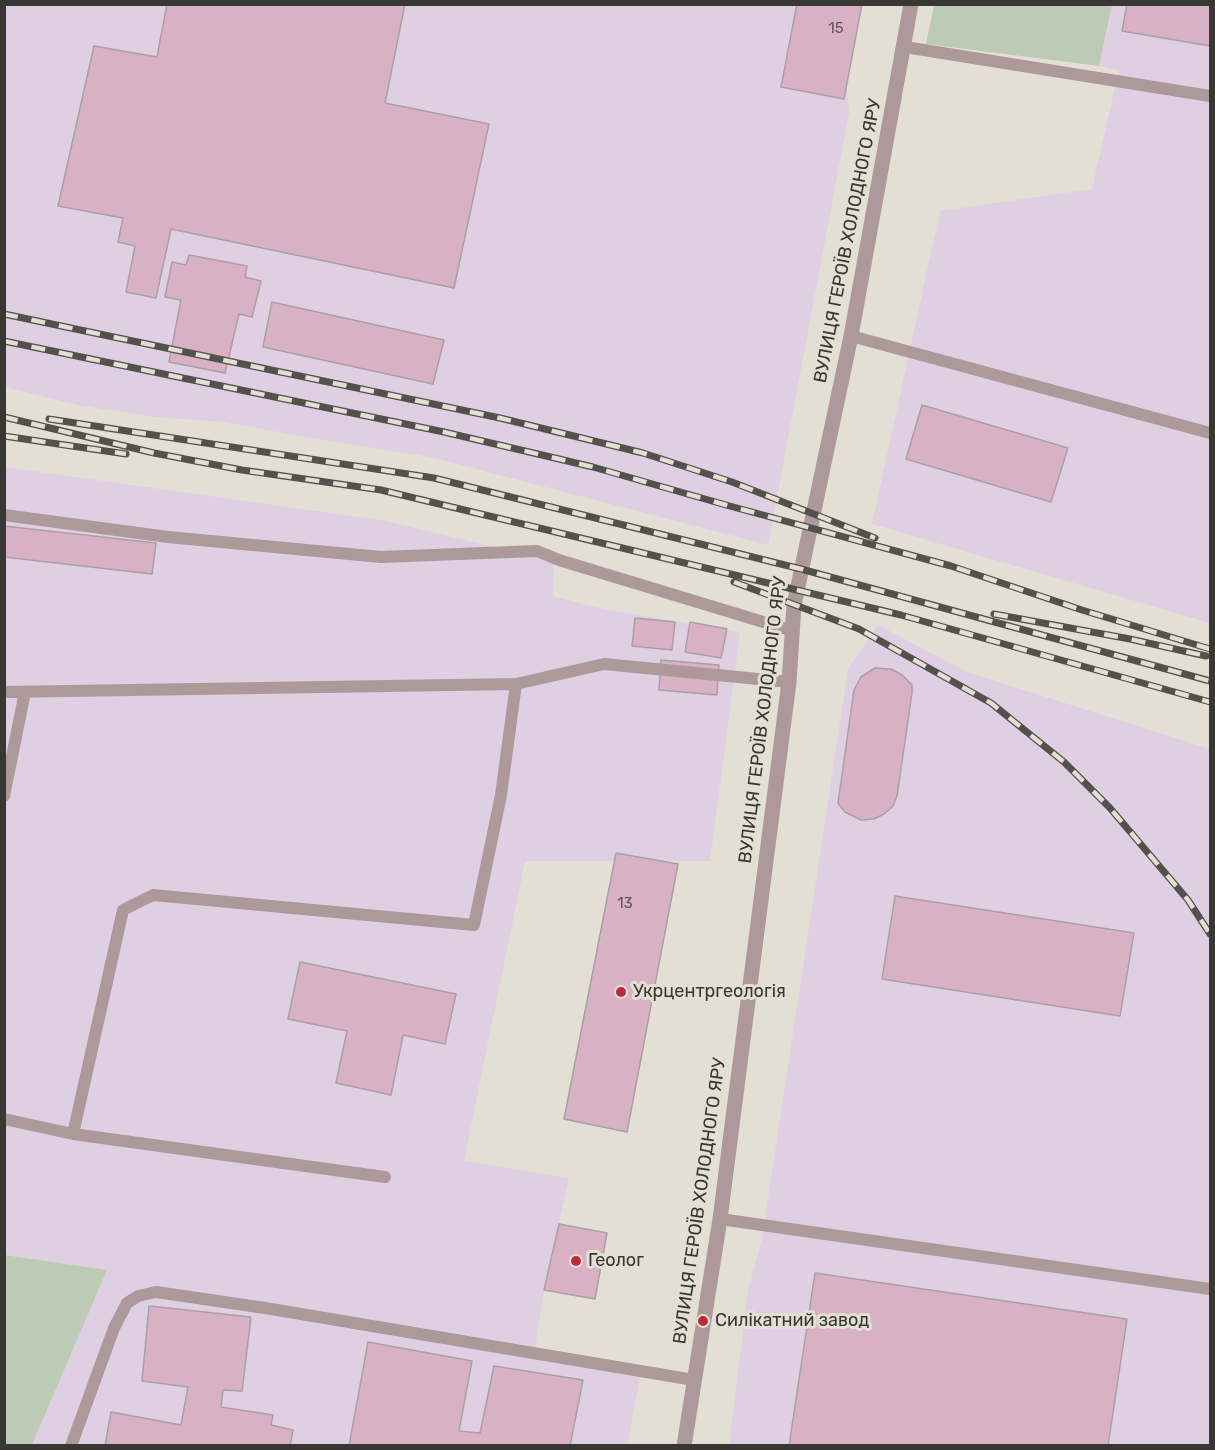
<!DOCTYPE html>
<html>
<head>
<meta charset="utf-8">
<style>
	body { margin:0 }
	#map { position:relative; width:1215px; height:1450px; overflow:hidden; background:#e3dfd5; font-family:Rubik,sans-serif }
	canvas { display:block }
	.frame { position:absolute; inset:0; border:6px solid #383733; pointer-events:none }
</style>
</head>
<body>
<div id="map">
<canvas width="1215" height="1450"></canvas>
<div class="frame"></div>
</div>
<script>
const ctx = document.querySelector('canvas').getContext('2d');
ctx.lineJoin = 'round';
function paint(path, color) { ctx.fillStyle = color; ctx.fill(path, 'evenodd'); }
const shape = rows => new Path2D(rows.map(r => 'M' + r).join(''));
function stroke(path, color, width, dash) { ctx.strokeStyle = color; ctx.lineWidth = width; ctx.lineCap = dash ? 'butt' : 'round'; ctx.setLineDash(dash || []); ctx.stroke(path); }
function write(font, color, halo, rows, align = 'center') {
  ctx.font = font + ' Rubik,sans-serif'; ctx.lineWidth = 6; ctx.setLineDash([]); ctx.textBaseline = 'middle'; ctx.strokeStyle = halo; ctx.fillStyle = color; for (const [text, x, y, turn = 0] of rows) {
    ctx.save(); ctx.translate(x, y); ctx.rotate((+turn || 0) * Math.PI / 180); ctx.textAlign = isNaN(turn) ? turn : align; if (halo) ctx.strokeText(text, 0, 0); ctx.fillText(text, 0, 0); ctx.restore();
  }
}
const industrial = shape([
	[4,5,862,5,847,83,849,113,768,545,430,457,299,436,225,422,154,417,77,405,5,387],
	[1112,5,1210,5,1210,623,872,524,940,211,1092,189,1119,70,1099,66],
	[5,467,387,521,554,562,553,596,594,607,740,633,710,861,525,861,464,1161,569,1178,544,1290,534,1356,640,1378,627,1445,32,1445,106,1270,5,1255],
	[878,625,967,672,1210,749,1210,1445,729,1446,748,1291,762,1238,848,669]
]);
const green = shape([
	[934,5,934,4,1112,5,1099,66,926,44],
	[5,1255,107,1270,32,1445,5,1445]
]);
const building = shape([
	[167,4,405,4,385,103,489,124,454,288,171,229,156,298,126,292,135,246,118,242,123,218,58,206,94,46,157,57,167,4],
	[797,4,862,4,844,99,781,87,797,4],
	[1127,4,1210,4,1210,46,1122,31,1127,4],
	[189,255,247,266,245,277,261,281,252,317,239,314,225,373,169,362,181,300,165,297,172,262,186,265,189,255],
	[272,302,444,340,433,384,263,347,272,302],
	[922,405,1068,448,1051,502,906,459,922,405],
	[4,526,156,543,152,574,4,557,4,526],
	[635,618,675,622,672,650,632,646,635,618],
	[690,622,727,629,721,658,685,652,690,622],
	[661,660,719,665,717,695,659,690,661,660],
	[875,668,891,669,902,675,912,685,912,693,897,796,893,806,884,814,874,819,861,820,845,812,838,803,854,690,861,677,875,668],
	[616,853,678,864,627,1132,564,1119,616,853],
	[895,896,1134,933,1120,1016,882,979,895,896],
	[300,962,456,994,445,1044,403,1035,391,1095,336,1083,347,1031,288,1019,300,962],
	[559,1224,607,1233,595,1299,544,1290,559,1224],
	[815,1273,1127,1319,1108,1446,789,1446,815,1273],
	[149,1306,251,1317,242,1391,223,1390,221,1407,273,1415,271,1425,293,1430,290,1446,105,1446,111,1412,181,1425,188,1387,142,1381,149,1306],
	[368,1342,472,1361,459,1431,480,1433,494,1366,583,1380,570,1446,349,1446,368,1342]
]);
const service = shape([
	[905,47,1210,96],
	[851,336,1210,433],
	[4,515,168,537,381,557,537,551,559,560,793,631],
	[4,692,516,684,604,664,789,682],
	[4,796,25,692],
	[4,1119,73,1134],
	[385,1177,73,1134,123,910,153,895,474,925,501,795,516,684],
	[720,1219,1210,1289],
	[71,1446,114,1328,127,1303,138,1296,156,1292,265,1308,694,1380]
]);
const minor = shape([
	[684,1446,720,1219,789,682,794,605,851,336,911,4]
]);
const rail = shape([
	[4,314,500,418,643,453,732,482,875,538],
	[4,341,444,432,593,467,726,505,951,566,1082,610,1210,649],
	[4,417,154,453,242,470,381,490,901,615,1210,702],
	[49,419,434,478,801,569,1210,681],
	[4,436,126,454],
	[734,582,859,629,991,703,1064,762,1110,808,1188,900,1210,934],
	[994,614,1130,639,1206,656]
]);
const markers = [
	[621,992,6,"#ba293c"],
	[576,1261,6,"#ba293c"],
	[703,1321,6,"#ba293c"]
];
const numberNames = [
	["15",836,29],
	["13",625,904]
];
const streetNames = [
	["ВУЛИЦЯ ГЕРОЇВ ХОЛОДНОГО ЯРУ",848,241,-79],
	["ВУЛИЦЯ ГЕРОЇВ ХОЛОДНОГО ЯРУ",763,720,-83],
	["ВУЛИЦЯ ГЕРОЇВ ХОЛОДНОГО ЯРУ",700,1201,-82]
];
const poiNames = [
	["Укрцентргеологія",633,992],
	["Геолог",588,1261],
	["Силікатний завод",715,1321]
];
paint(industrial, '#dfcfe2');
paint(green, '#bdcbb6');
paint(building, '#d9b1c5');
stroke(building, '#aaa0a4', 1.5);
stroke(service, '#ad999a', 12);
stroke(minor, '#ad999a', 15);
stroke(rail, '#53514c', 7);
stroke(rail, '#e3dfd5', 4.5, [14]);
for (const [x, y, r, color] of markers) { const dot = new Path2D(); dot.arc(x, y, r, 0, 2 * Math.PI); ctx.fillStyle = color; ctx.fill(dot); stroke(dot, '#e3dfd5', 2); }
write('15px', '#605658', null, numberNames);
write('18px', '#383733', '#e3dfd5', streetNames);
write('18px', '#383733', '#e3dfd5', poiNames, 'left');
</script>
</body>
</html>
